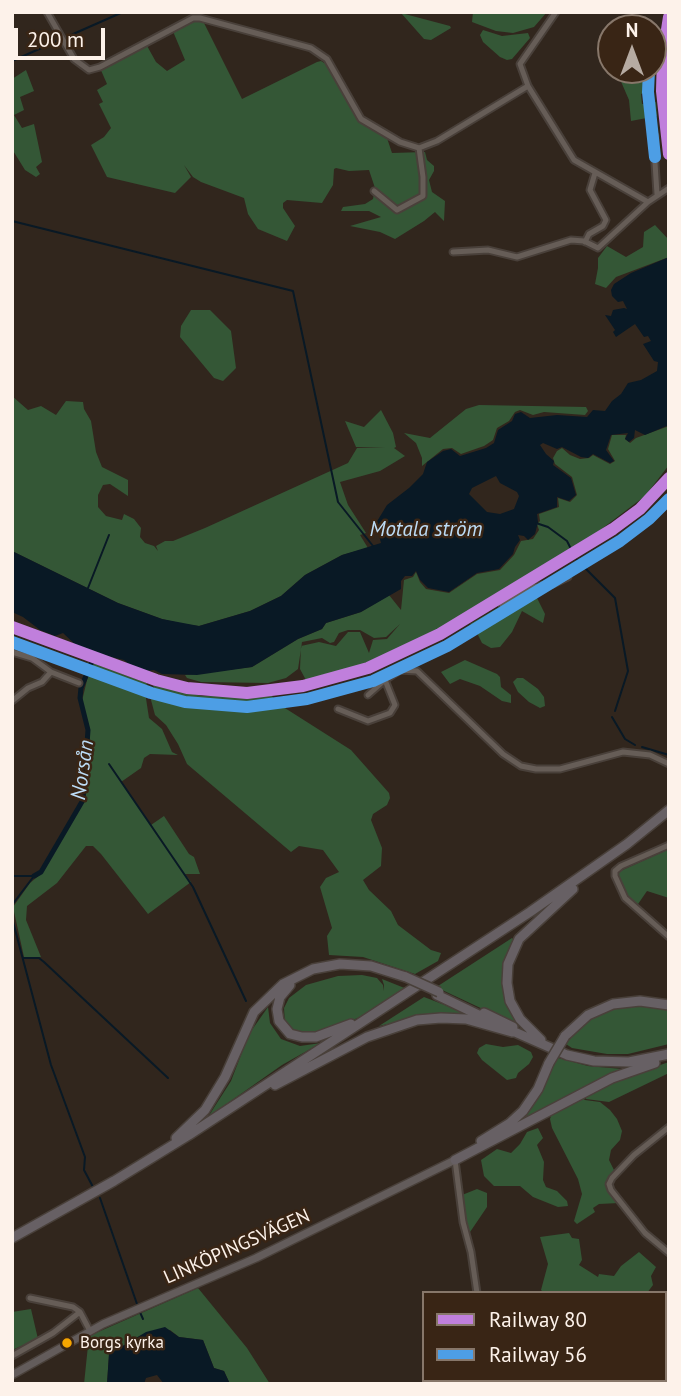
<!DOCTYPE html>
<html>
<head>
<meta charset="utf-8">
<style>
	body { margin:0 }
	#map { position:relative; width:681px; height:1396px; overflow:hidden; background:#31261d; font-family:"PT Sans",sans-serif }
	canvas { display:block }
	.frame { position:absolute; inset:0; border:14px solid #fdf2ea; pointer-events:none }
	.legend { position:absolute; left:422px; top:1291px; width:245px; height:91px; box-sizing:border-box; background:#392515; border:2px solid #87776a; margin:0; padding:9px 12px; list-style:none; font-size:21px; color:#fdf2ea }
	.legend li { display:flex; align-items:center; gap:14px; height:35px }
	.legend b { width:35px; border:2px solid #87776a }
	.north { position:absolute; left:597px; top:14px; width:70px; height:70px; box-sizing:border-box; background:#392515; border:2px solid #87776a; border-radius:50%; rotate:0deg; font-size:19px; font-weight:700; line-height:28px; text-align:center; color:#fdf2ea }
	.north::after { content:''; display:block; margin:auto; width:24px; height:32px; background:#b6aba2; clip-path:polygon(50% 0,100% 100%,50% 72%,0 100%) }
	.scale { position:absolute; left:14px; top:28px; width:91px; height:32px; box-sizing:border-box; border:4px solid #fdf2ea; border-top:0; padding-left:9px; font-size:21px; line-height:24px; white-space:nowrap; color:#fdf2ea; -webkit-text-stroke:5px #392515; paint-order:stroke }
</style>
</head>
<body>
<div id="map">
<canvas width="681" height="1396"></canvas>
<div class="frame"></div>
<ul class="legend">
<li><b style="height:9px;background:#c07fdc"></b>Railway 80</li>
<li><b style="height:9px;background:#4d9ee5"></b>Railway 56</li>
</ul>
<div class="north">N</div>
<div class="scale">200 m</div>
</div>
<script>
const ctx = document.querySelector('canvas').getContext('2d');
ctx.lineJoin = 'round';
function paint(path, color) { ctx.fillStyle = color; ctx.fill(path, 'evenodd'); }
const shape = rows => new Path2D(rows.map(r => 'M' + r).join(''));
function stroke(path, color, width, dash) { ctx.strokeStyle = color; ctx.lineWidth = width; ctx.lineCap = dash ? 'butt' : 'round'; ctx.setLineDash(dash || []); ctx.stroke(path); }
function write(font, color, halo, rows, align = 'center') {
  ctx.font = font + ' "PT Sans",sans-serif'; ctx.lineWidth = 5; ctx.setLineDash([]); ctx.textBaseline = 'middle'; ctx.strokeStyle = halo; ctx.fillStyle = color; for (const [text, x, y, turn = 0] of rows) {
    ctx.save(); ctx.translate(x, y); ctx.rotate((+turn || 0) * Math.PI / 180); ctx.textAlign = isNaN(turn) ? turn : align; if (halo) ctx.strokeText(text, 0, 0); ctx.fillText(text, 0, 0); ctx.restore();
  }
}
const green = shape([
	[473,12,547,12,534,27,513,33,496,31,472,22],
	[401,13,450,26,451,28,431,40,424,39],
	[193,20,203,21,242,99,317,62,321,61,326,64,339,83,358,121,387,138,392,153,425,152,427,160,434,166,434,171,429,180,432,192,445,201,444,221,435,212,424,221,395,239,380,232,350,226,381,217,369,211,341,211,343,207,365,204,373,199,375,188,369,170,349,171,336,168,334,169,333,185,322,203,287,200,283,203,283,208,295,226,287,241,258,229,248,214,244,198,201,182,193,177,184,165,191,177,175,193,107,177,91,145,104,137,111,128,99,104,103,102,97,90,107,84,100,68,146,44,156,62,167,71,185,60,172,29],
	[483,30,502,36,528,33,530,38,512,59,507,60,500,57,483,42,480,35],
	[653,30,654,89,641,94,642,104,656,102,657,116,631,121,629,100,616,70,637,70,644,80,650,77,650,70,653,70],
	[26,70,34,91,20,97,24,110,14,115,22,128,34,124,42,162,36,167,40,174,36,177,25,170,12,149,12,79],
	[655,225,669,240,669,257,616,277,606,288,595,284,598,268,598,258,607,246,626,257,643,247,644,232],
	[191,310,210,310,231,331,236,368,223,381,214,378,180,337,181,326],
	[12,396,28,410,41,406,56,415,66,401,83,402,84,409,91,421,96,452,102,467,128,480,128,496,110,484,103,485,98,495,98,507,106,516,122,520,124,514,134,519,141,528,140,537,145,543,154,546,158,551,156,546,165,541,173,541,205,528,348,463,357,448,385,448,356,447,345,421,364,427,381,410,393,433,396,447,394,448,405,456,380,471,340,482,348,505,366,533,360,535,368,548,342,555,305,575,281,596,250,611,199,626,183,624,162,619,118,603,12,551],
	[479,405,586,407,588,411,585,415,544,412,533,415,520,410,515,412,509,421,497,428,493,440,484,446,461,454,452,448,443,449,422,466,422,458,416,443,404,433,430,438,466,409],
	[669,426,669,465,645,496,591,537,409,647,370,664,307,682,300,669,301,646,319,642,336,646,348,632,360,632,369,653,373,640,387,639,400,624,386,637,374,638,360,630,348,630,339,633,334,642,330,643,322,638,302,642,298,669,286,678,268,683,201,682,187,678,185,675,252,667,298,639,322,629,326,623,361,612,389,595,401,610,404,580,413,577,416,572,420,582,426,589,449,593,477,574,500,570,514,555,521,541,533,539,539,530,537,524,540,521,539,514,559,507,558,498,570,502,577,495,572,477,555,464,553,458,557,451,562,448,570,455,580,459,589,458,593,455,610,464,615,461,608,449,612,435,626,435,625,439,630,443,636,438],
	[557,573,560,581,537,598,545,614,543,623,522,611,512,632,500,647,491,648,482,643,474,627,470,624],
	[465,660,497,674,500,677,501,687,511,695,511,703,502,701,480,686,460,679,450,684,441,672],
	[90,662,147,683,145,692,149,718,162,729,172,752,178,755,150,754,144,758,141,768,121,782,151,825,164,816,189,854,194,857,200,874,185,874,191,882,148,914,101,854,93,846,86,846,57,883,27,906,26,920,41,957,24,957,13,907,30,883,42,873,85,800,90,730,82,701,88,676,82,674,83,664],
	[517,678,523,678,538,689,544,697,545,706,540,708,529,702,518,692,513,682],
	[154,684,202,696,272,696,277,703,351,750,389,793,390,798,387,805,373,814,371,820,382,848,381,866,363,880,369,890,391,911,398,925,431,950,441,953,438,961,415,974,363,957,329,955,327,936,332,928,320,887,326,878,339,872,323,850,299,846,291,852,187,764,178,744,166,725,155,715,151,700],
	[669,849,669,898,647,891,636,907,626,897,616,876,618,872],
	[512,938,514,940,507,957,503,974,504,990,509,1009,523,1025,521,1027,440,989,438,986],
	[362,975,377,978,383,985,384,991,384,985,382,979,407,989,363,1016,321,1032,297,1033,285,1025,284,1008,289,998,306,985,338,976],
	[424,997,471,1015,455,1014,415,1018,379,1026],
	[640,1005,669,1010,669,1044,628,1054,607,1054,572,1048,563,1042,584,1021,609,1009],
	[268,1007,270,1023,281,1039,300,1046,321,1043,282,1065,208,1117,231,1081,249,1034],
	[486,1044,503,1047,518,1045,531,1052,533,1057,529,1064,518,1073,516,1078,507,1080,482,1060,477,1053,479,1048],
	[555,1057,588,1066,622,1069,621,1072,589,1085,518,1122],
	[669,1062,669,1073,609,1102,586,1099,585,1095,616,1080],
	[580,1096,585,1100,600,1102,610,1110,617,1119,622,1131,620,1140,611,1150,609,1160,614,1170,607,1183,619,1203,599,1204,593,1208,595,1212,577,1224,574,1221,582,1194,578,1179,552,1128,550,1119,552,1113],
	[538,1128,543,1138,537,1145,544,1162,543,1180,546,1187,557,1191,567,1201,568,1206,558,1207,533,1197,520,1186,494,1186,484,1176,481,1160,484,1158,497,1149,511,1153,520,1144,527,1132],
	[477,1189,487,1193,487,1207,468,1235,463,1220,462,1195],
	[569,1233,572,1238,579,1239,582,1260,579,1265,598,1277,599,1274,614,1276,621,1266,639,1252,656,1267,651,1276,653,1285,647,1293,544,1293,541,1290,548,1264,540,1237],
	[198,1288,247,1348,270,1384,230,1384,224,1371,214,1368,203,1340,179,1337,170,1330,109,1354,107,1384,84,1384,89,1336],
	[31,1309,38,1339,12,1350,12,1312]
]);
const water = shape([
	[669,257,669,425,645,435,635,430,634,438,629,442,625,439,628,433,611,435,606,450,614,461,610,463,593,454,588,458,581,457,562,447,557,449,543,443,540,445,546,454,554,461,553,465,571,478,576,495,569,501,557,497,557,507,537,514,538,522,535,534,528,540,524,536,518,535,520,540,515,547,513,554,499,569,477,573,449,592,428,588,420,580,416,571,412,576,405,576,401,581,401,589,375,604,361,612,326,623,322,629,298,639,252,667,197,675,162,674,154,670,146,671,131,666,124,660,81,650,63,633,55,636,40,630,23,617,12,612,12,551,118,603,162,619,199,626,250,611,281,596,305,575,342,555,381,543,376,523,387,505,409,488,423,474,427,462,443,451,451,449,460,456,486,448,494,443,498,430,512,421,515,414,521,412,530,418,557,415,587,417,593,410,605,411,612,401,621,394,628,383,641,380,657,371,658,362,654,361,643,344,651,341,648,336,644,337,635,324,616,337,613,332,615,330,605,315,611,316,613,310,624,308,627,309,623,301,618,302,612,296,611,290,614,284,631,273],
	[496,476,500,483,517,492,519,496,514,509,500,514,487,512,469,494,472,488],
	[165,1327,179,1337,203,1340,214,1368,224,1371,230,1384,164,1384,157,1375,146,1378,144,1384,107,1384,109,1354,146,1332]
]);
const stream = shape([
	[12,61,123,12],
	[12,221,293,291,338,502,373,546],
	[536,523,548,527,567,541,572,551],
	[577,560,615,598,628,671,615,711],
	[88,588,109,535],
	[612,717,625,739,635,745],
	[642,747,669,755],
	[109,764,193,887,246,1001],
	[12,876,33,876],
	[12,905,34,876],
	[12,918,51,1065,85,1157,84,1170,93,1187],
	[24,958,39,958,44,962,168,1078],
	[100,1198,137,1304],
	[139,1310,143,1319],
	[611,1380,616,1384],
	[588,1384,592,1380]
]);
const river = shape([
	[34,876,41,872,83,800,88,730,80,698,81,688,95,654]
]);
const minor = shape([
	[47,12,74,59,89,70,100,67,193,18,200,18,311,48,327,59,361,119,400,142,419,148,437,141,528,86,574,160,648,202],
	[528,86,520,64,556,12],
	[655,136,655,163,657,194],
	[374,191,397,210,423,196,423,177,419,148],
	[585,242,589,234,603,226,606,220,590,190,595,173],
	[453,252,488,250,517,257,571,240,584,241,598,248,648,202,669,188],
	[502,605,533,587,553,584,568,577],
	[12,652,32,658,51,672,79,683],
	[385,680,400,670,417,671,503,754,521,766,536,769,560,769,623,752,650,755,669,764],
	[12,701,28,688,42,682,51,672],
	[338,709,368,721,390,713,395,705,385,680,368,695],
	[669,845,621,866,615,871,615,876,625,898,669,937],
	[669,1127,634,1155,612,1178,609,1184,611,1190,645,1233,669,1253],
	[455,1160,463,1222,471,1252,477,1293],
	[30,1298,73,1307,80,1312,90,1331],
	[12,1356,53,1333,80,1312],
	[488,1380,488,1384]
]);
const major = shape([
	[12,1375,103,1324,256,1258,455,1160]
]);
const highway = shape([
	[290,985,280,997,277,1009,279,1021,290,1034,302,1037,316,1037,351,1024],
	[437,995,489,1020],
	[484,1013,513,1027],
	[508,1029,567,1055,594,1061,629,1062,669,1054],
	[565,1036,588,1015,613,1004,640,1001,669,1005],
	[541,1040,520,1019,510,1001,507,983,508,964,519,939,573,889],
	[275,1085,367,1037,417,1020,441,1018,466,1019,512,1032],
	[176,1138,205,1110,225,1077,254,1012,283,984,313,969,340,964,371,966,406,977],
	[481,1141,510,1123,523,1111,538,1089,549,1063],
	[455,1160,612,1078,655,1063],
	[12,1238,114,1181,189,1135,530,912,627,844,669,810]
]);
const highwayBridge = shape([
	[406,977,439,992],
	[549,1063,565,1036]
]);
const rail1 = shape([
	[669,17,663,55,662,91,669,154],
	[12,627,156,680,187,688,247,693,303,686,368,668,440,634,613,529,640,509,669,478]
]);
const rail2 = shape([
	[649,70,648,92,655,157],
	[12,642,151,693,185,702,247,707,307,699,373,681,447,646,620,541,649,519,669,499]
]);
const markers = [
	[67,1343,6,"#f7a600"]
];
const busNames = [
	["Borgs kyrka",80,1343]
];
const streetNames = [
	["LINKÖPINGSVÄGEN",237,1247,-24]
];
const waterNames = [
	["Motala ström",426,530],
	["Norsån",83,770,-82]
];
paint(green, '#345736');
paint(water, '#091925');
stroke(stream, '#091925', 2);
stroke(river, '#091925', 5);
stroke(minor, '#49403a', 9);
stroke(major, '#49403a', 10);
stroke(highway, '#49403a', 12);
stroke(minor, '#665d57', 5);
stroke(major, '#635c5b', 7);
stroke(highway, '#676064', 9);
stroke(highwayBridge, '#49403a', 12, []);
stroke(highwayBridge, '#676064', 9);
stroke(rail1, '#c07fdc', 12);
stroke(rail2, '#4d9ee5', 12);
for (const [x, y, r, color] of markers) { const dot = new Path2D(); dot.arc(x, y, r, 0, 2 * Math.PI); ctx.fillStyle = color; ctx.fill(dot); stroke(dot, '#392515', 2.5); }
write('17px', '#fdf2ea', '#392515', busNames, 'left');
write('19px', '#fdf2ea', '#392515', streetNames);
write('italic 21px', '#bcdcf6', '#392515', waterNames);
</script>
</body>
</html>
